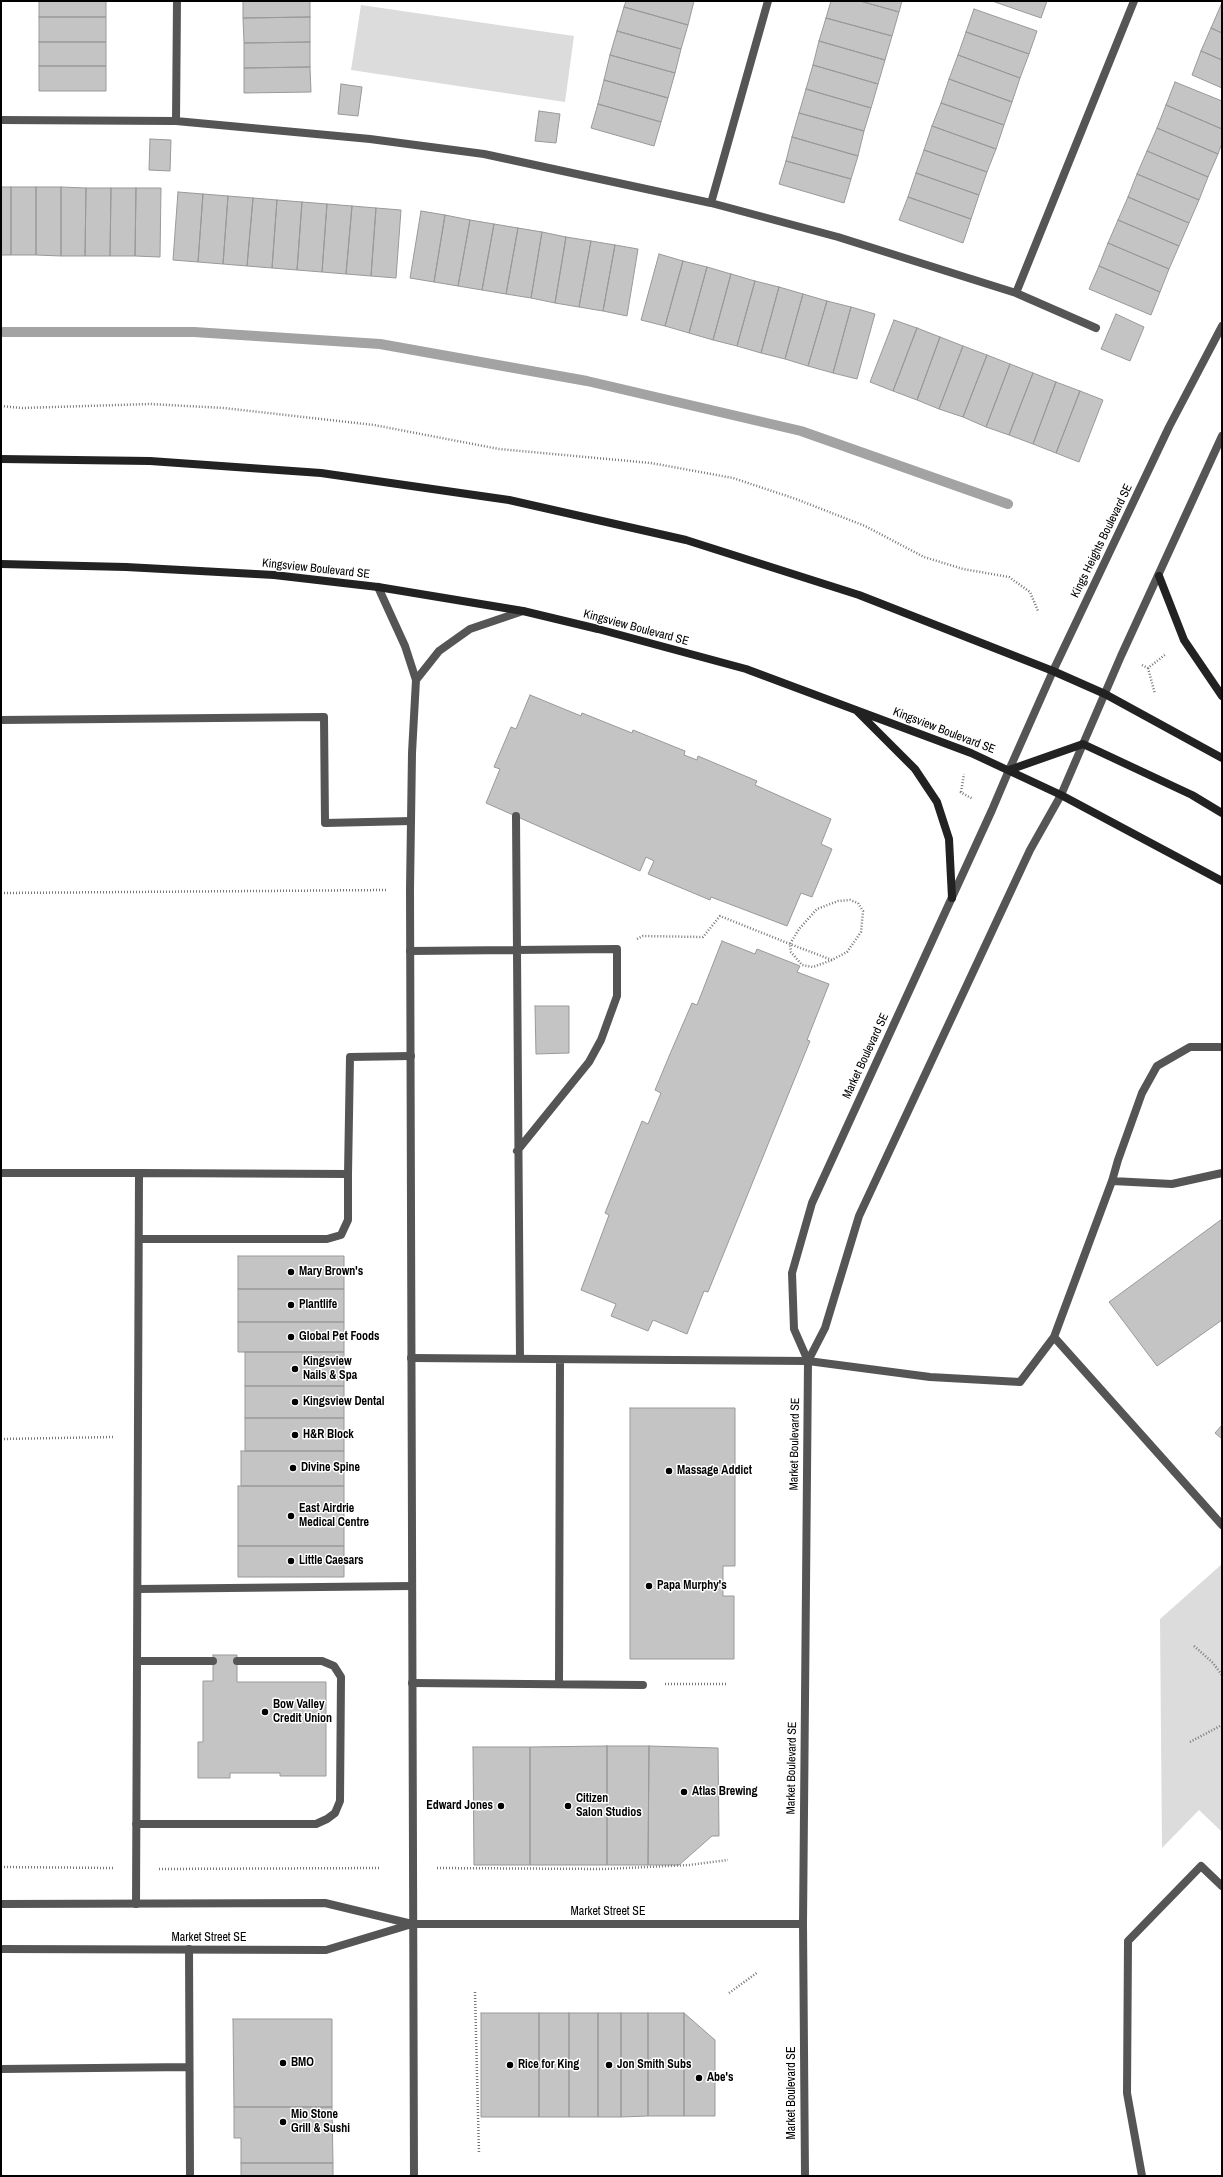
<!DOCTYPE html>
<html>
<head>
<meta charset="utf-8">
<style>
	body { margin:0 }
	#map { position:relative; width:1223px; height:2177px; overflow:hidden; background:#fff; font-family:"Archivo Narrow",sans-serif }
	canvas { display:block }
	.frame { position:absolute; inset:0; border:2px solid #000; pointer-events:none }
</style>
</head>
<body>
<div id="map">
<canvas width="1223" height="2177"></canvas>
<div class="frame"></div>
</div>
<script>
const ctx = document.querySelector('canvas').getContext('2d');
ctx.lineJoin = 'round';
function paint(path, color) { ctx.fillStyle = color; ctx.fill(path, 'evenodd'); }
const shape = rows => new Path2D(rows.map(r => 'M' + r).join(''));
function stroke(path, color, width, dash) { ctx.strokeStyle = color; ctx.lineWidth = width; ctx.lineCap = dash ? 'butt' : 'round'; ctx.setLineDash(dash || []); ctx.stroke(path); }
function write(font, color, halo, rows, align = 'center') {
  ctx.font = font + ' "Archivo Narrow",sans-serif'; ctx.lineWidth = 3; ctx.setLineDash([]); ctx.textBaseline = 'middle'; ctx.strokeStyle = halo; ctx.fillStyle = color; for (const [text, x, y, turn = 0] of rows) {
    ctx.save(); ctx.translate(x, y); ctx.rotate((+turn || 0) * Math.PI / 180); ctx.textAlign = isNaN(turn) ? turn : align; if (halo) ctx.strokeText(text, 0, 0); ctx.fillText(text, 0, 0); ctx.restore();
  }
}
const green = shape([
	[361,5,574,36,565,102,351,70],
	[1222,1564,1222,1832,1199,1810,1162,1848,1160,1619]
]);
const stream = shape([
	[1,332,194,332,380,344,587,381,801,431,1008,504]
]);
const building = shape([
	[39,1,106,1,106,17,39,17,39,1],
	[243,1,310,1,310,17,243,18,243,1],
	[626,1,694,1,688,25,624,7,626,1],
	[831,1,860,1,899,12,892,36,826,18,831,1],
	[860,1,902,1,899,12,860,1],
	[992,1,1047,1,1041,18,992,1],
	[1221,5,1222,6,1222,33,1211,28,1221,5],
	[624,7,688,25,681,49,617,31,624,7],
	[974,9,1037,31,1029,54,966,32,974,9],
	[39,17,106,17,106,42,39,42,39,17],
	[310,17,310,42,244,43,243,18,310,17],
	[826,18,892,36,885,60,819,41,826,18],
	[1211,28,1222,33,1222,60,1201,51,1211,28],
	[617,31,681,49,675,73,610,55,617,31],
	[966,32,1029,54,1020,78,958,55,966,32],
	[819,41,885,60,878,84,813,65,819,41],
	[39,42,106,42,106,66,39,66,39,42],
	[310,42,310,67,244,68,244,43,310,42],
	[1201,51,1222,60,1222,88,1192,75,1201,51],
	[610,55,675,73,668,98,604,80,610,55],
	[958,55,1020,78,1012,102,949,79,958,55],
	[813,65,878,84,871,108,806,89,813,65],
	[39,66,106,66,106,91,39,91,39,66],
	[310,67,311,92,244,93,244,68,310,67],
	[949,79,1012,102,1004,125,941,103,949,79],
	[604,80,668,98,661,122,598,104,604,80],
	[1175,82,1222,101,1222,129,1166,105,1175,82],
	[341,84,362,87,358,116,338,114,341,84],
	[806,89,871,108,864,131,799,113,806,89],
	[941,103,1004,125,996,149,932,126,941,103],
	[598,104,661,122,654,146,591,128,598,104],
	[1166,105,1222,129,1222,143,1218,154,1157,128,1166,105],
	[539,111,560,114,556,143,535,141,539,111],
	[799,113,864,131,858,156,792,137,799,113],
	[932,126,996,149,987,172,924,150,932,126],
	[1157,128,1218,154,1208,177,1147,151,1157,128],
	[792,137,858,156,851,179,786,161,792,137],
	[150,139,171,140,170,171,149,170,150,139],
	[924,150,987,172,979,195,916,173,924,150],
	[1147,151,1208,177,1199,200,1137,174,1147,151],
	[786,161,851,179,844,203,779,184,786,161],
	[916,173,979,195,971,219,908,197,916,173],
	[1137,174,1199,200,1189,223,1128,197,1137,174],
	[1,187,11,187,11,255,1,255,1,187],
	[11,187,36,187,36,255,11,255,11,187],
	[36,187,61,187,61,256,36,255,36,187],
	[61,187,86,188,85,256,61,256,61,187],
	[86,188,111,188,110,256,85,256,86,188],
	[111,188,136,188,135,256,110,256,111,188],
	[136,188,161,188,160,257,135,256,136,188],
	[178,192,203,194,198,262,173,260,178,192],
	[203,194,228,196,223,264,198,262,203,194],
	[228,196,253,198,247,266,223,264,228,196],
	[908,197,971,219,963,243,899,220,908,197],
	[1128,197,1189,223,1179,246,1118,220,1128,197],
	[253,198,277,200,272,268,247,266,253,198],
	[277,200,302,202,297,270,272,268,277,200],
	[302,202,327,204,322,272,297,270,302,202],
	[327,204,352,206,346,274,322,272,327,204],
	[352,206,376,208,371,276,346,274,352,206],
	[376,208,401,210,396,278,371,276,376,208],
	[421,211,445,215,434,282,410,278,421,211],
	[445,215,470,220,458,286,434,282,445,215],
	[470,220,494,224,482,290,458,286,470,220],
	[1118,220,1179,246,1169,269,1108,243,1118,220],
	[494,224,518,228,506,294,482,290,494,224],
	[518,228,542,232,531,298,506,294,518,228],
	[542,232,566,237,555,303,531,298,542,232],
	[566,237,591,241,579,307,555,303,566,237],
	[591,241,615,245,603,311,579,307,591,241],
	[1108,243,1169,269,1160,292,1099,266,1108,243],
	[615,245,638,249,627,316,603,311,615,245],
	[659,254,683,261,665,326,641,320,659,254],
	[683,261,707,267,689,333,665,326,683,261],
	[1099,266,1160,292,1151,315,1089,289,1099,266],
	[707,267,731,274,713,340,689,333,707,267],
	[731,274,755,281,737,346,713,340,731,274],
	[755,281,779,287,761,353,737,346,755,281],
	[779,287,803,294,785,359,761,353,779,287],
	[803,294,827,301,808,366,785,359,803,294],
	[827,301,851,307,833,373,808,366,827,301],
	[851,307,875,314,857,379,833,373,851,307],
	[1116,314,1144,327,1130,361,1101,349,1116,314],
	[894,320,917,328,893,391,870,382,894,320],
	[917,328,940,337,917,400,893,391,917,328],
	[940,337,963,346,939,409,917,400,940,337],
	[963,346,987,355,963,417,939,409,963,346],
	[987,355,1010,364,986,427,963,417,987,355],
	[1010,364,1033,373,1009,435,986,427,1010,364],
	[1033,373,1056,382,1033,444,1009,435,1033,373],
	[1056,382,1080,391,1056,453,1033,444,1056,382],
	[1080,391,1103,400,1079,462,1056,453,1080,391],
	[530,695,581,716,582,713,632,733,633,730,685,751,684,755,697,760,698,756,757,781,755,785,831,819,821,844,832,849,812,897,801,893,787,926,711,897,710,900,648,874,654,861,646,857,640,871,486,803,500,769,494,767,511,727,516,729,530,695],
	[722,941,755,954,757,949,800,966,797,972,829,984,807,1040,810,1041,708,1292,704,1291,687,1334,653,1320,648,1331,611,1316,616,1304,581,1290,609,1215,605,1213,642,1121,648,1124,661,1093,655,1090,670,1054,692,1003,697,1005,722,941],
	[535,1006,569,1006,569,1053,536,1054,535,1006],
	[1222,1219,1222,1320,1157,1366,1109,1302,1222,1219],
	[238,1256,344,1256,344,1289,238,1289,238,1256],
	[238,1289,344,1289,344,1322,238,1322,238,1289],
	[238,1322,344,1322,344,1352,238,1352,238,1322],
	[245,1352,344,1352,344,1386,245,1386,245,1352],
	[245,1386,344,1386,344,1418,245,1418,245,1386],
	[630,1408,735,1408,735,1566,723,1566,723,1596,734,1596,734,1659,630,1659,630,1408],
	[245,1418,344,1418,344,1451,245,1451,245,1418],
	[1222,1425,1222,1439,1215,1433,1222,1425],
	[241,1451,344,1451,344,1486,241,1486,241,1451],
	[238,1486,344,1486,344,1546,238,1546,238,1486],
	[238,1546,344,1546,344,1577,238,1577,238,1546],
	[213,1655,237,1655,237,1682,326,1682,326,1776,280,1776,280,1773,230,1773,230,1778,198,1778,198,1742,203,1742,203,1681,213,1681,213,1655],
	[607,1746,649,1746,648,1865,607,1865,607,1746],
	[607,1746,607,1865,530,1865,530,1747,607,1746],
	[649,1746,718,1748,719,1836,712,1836,679,1865,648,1865,649,1746],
	[473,1747,530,1747,530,1865,474,1865,473,1747],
	[481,2013,539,2013,539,2117,481,2117,481,2013],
	[539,2013,569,2013,569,2117,539,2117,539,2013],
	[569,2013,598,2013,598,2117,569,2117,569,2013],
	[598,2013,621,2013,621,2117,598,2117,598,2013],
	[621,2013,648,2013,648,2116,621,2117,621,2013],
	[648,2013,684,2013,684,2116,648,2116,648,2013],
	[684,2013,715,2040,715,2116,684,2116,684,2013],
	[233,2019,332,2019,332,2107,234,2107,233,2019],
	[234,2107,332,2107,333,2163,241,2163,241,2138,234,2138,234,2107],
	[241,2163,333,2163,333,2176,241,2176,241,2163]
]);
const path = shape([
	[1,406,22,408,150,404,224,408,374,425,499,449,651,463,733,478,796,499,865,526,924,557,963,569,1009,577,1030,592,1038,611],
	[1142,665,1148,668,1166,654],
	[1148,668,1155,694],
	[960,792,973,799],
	[961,792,964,774],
	[1,893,388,890],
	[637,939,643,936,703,937,720,916,790,944,832,960,847,952,861,932,863,911,858,903,850,900,838,901,817,909,799,929,790,944,791,952,802,965,813,967,832,960],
	[1,1439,114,1437],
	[1194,1646,1213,1663,1222,1675],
	[665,1684,726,1684],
	[1190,1742,1222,1725],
	[1,1867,114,1868],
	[437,1868,605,1869,689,1865,728,1860],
	[159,1869,379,1868],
	[475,1992,479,2154],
	[729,1993,758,1972]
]);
const service = shape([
	[1,720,324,717,325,823,411,821],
	[516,816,520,1359],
	[410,951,617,949,617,996,601,1040,589,1062,517,1151],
	[1,1173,139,1173,136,1904],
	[139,1173,348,1174,350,1057,411,1056],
	[1112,1181,1172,1184,1222,1173],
	[139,1239,327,1239,341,1235,348,1220,348,1174],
	[1054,1337,1222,1525],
	[411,1358,808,1361,930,1377,1020,1382,1054,1337,1112,1181,1118,1160,1142,1093,1157,1066,1190,1047,1222,1047],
	[138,1589,412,1586],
	[137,1661,213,1661],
	[412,1683,643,1685],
	[559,1684,560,1360],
	[136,1824,316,1824,327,1819,335,1813,340,1801,341,1677,334,1666,322,1661,237,1661],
	[189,1949,190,2176],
	[1,2069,189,2067],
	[1142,2176,1127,2093,1128,1941,1201,1866,1222,1886]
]);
const minor = shape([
	[1,120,176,121,370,139,484,154,711,203,838,237,1016,293,1096,328],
	[176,121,177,1],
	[711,203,768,1],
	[1016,293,1134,1],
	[378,587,405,646,416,680,412,753,410,889,414,2176],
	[416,680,439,651,470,629,523,611],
	[808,1361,825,1328,859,1216,1030,850,1061,795],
	[1,1904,325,1903,412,1924,803,1924],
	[1,1949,326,1950,412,1924],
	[805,2176,803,1924,808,1361,794,1329,792,1273,812,1203,992,810,1009,770]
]);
const tertiary = shape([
	[1009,770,1053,671,1169,427,1222,326],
	[1061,795,1121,656,1222,436]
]);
const secondary = shape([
	[1,459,150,461,321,473,509,500,686,540,859,595,1053,671,1105,694,1222,758],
	[1,564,126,567,274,575,378,587,523,611,598,629,746,669,971,753,1061,795,1222,881],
	[1159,576,1184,640,1222,696],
	[857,711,915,769,937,802,949,839,952,898],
	[1009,770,1083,744,1192,795,1222,813]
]);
const markers = [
	[291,1272,4,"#000"],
	[291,1305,4,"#000"],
	[291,1337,4,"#000"],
	[295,1369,4,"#000"],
	[295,1402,4,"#000"],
	[295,1435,4,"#000"],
	[293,1468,4,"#000"],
	[669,1471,4,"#000"],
	[291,1516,4,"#000"],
	[291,1561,4,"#000"],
	[649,1586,4,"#000"],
	[265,1712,4,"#000"],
	[684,1792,4,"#000"],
	[501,1806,4,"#000"],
	[568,1806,4,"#000"],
	[283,2063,4,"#000"],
	[510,2065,4,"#000"],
	[609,2065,4,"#000"],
	[699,2078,4,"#000"],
	[283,2122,4,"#000"]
];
const streetNames = [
	["Kings Heights Boulevard SE",1102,541,-64],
	["Kingsview Boulevard SE",316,569,6],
	["Kingsview Boulevard SE",636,628,15],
	["Kingsview Boulevard SE",944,731,21],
	["Market Boulevard SE",866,1056,-65],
	["Market Boulevard SE",795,1444,-89],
	["Market Boulevard SE",792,1768,-89],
	["Market Street SE",608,1912],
	["Market Street SE",209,1938],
	["Market Boulevard SE",792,2093,-90]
];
const poiNames = [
	["Mary Brown's",299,1272],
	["Plantlife",299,1305],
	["Global Pet Foods",299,1337],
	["Kingsview",303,1362],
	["Nails & Spa",303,1376],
	["Kingsview Dental",303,1402],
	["H&R Block",303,1435],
	["Divine Spine",301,1468],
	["Massage Addict",677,1471],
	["East Airdrie",299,1509],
	["Medical Centre",299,1523],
	["Little Caesars",299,1561],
	["Papa Murphy's",657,1586],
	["Bow Valley",273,1705],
	["Credit Union",273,1719],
	["Atlas Brewing",692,1792],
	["Citizen",576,1799],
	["Salon Studios",576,1813],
	["Edward Jones",493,1806,"right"],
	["BMO",291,2063],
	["Rice for King",518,2065],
	["Jon Smith Subs",617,2065],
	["Abe's",707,2078],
	["Mio Stone",291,2115],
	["Grill & Sushi",291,2129]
];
paint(green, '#dcdcdc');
stroke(stream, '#a3a3a3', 10);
paint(building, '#c4c4c4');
stroke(building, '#999', 1);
stroke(path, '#777', 2.5, [1, 2]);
stroke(service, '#555', 8);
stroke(minor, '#555', 8);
stroke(tertiary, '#555', 8);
stroke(secondary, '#222', 8);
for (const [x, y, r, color] of markers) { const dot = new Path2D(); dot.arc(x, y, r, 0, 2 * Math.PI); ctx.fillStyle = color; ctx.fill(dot); stroke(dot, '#fff', 1.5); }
write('12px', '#000', '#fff', streetNames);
write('bold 12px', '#000', '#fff', poiNames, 'left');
</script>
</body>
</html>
